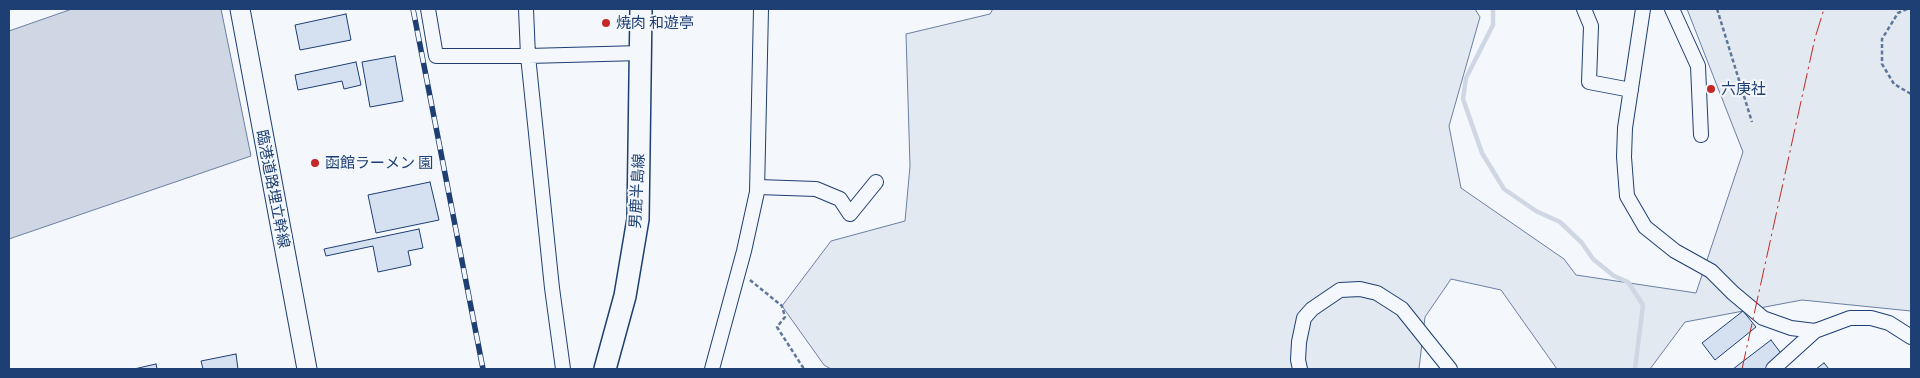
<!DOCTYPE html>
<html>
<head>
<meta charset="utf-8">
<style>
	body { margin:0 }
	#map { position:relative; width:1920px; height:378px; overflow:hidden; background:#f4f7fb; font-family:Barlow,sans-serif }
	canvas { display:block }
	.frame { position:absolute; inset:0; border:10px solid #1d3f73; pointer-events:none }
</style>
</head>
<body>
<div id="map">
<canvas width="1920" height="378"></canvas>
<div class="frame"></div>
</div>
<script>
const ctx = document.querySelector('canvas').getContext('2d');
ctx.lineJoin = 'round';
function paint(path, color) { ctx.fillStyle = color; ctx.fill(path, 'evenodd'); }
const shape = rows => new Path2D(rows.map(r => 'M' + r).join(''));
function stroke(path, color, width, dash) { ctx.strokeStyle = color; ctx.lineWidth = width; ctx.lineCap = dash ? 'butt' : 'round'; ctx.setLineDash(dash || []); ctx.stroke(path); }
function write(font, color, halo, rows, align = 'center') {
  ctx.font = font + ' Barlow,"Noto Sans JP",sans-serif'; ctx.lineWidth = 4; ctx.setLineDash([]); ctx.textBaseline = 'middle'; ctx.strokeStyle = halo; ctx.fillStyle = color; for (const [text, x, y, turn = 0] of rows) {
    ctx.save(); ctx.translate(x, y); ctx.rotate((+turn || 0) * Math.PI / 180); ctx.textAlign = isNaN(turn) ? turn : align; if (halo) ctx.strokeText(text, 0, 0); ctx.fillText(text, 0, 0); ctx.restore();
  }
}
const green = shape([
	[993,9,1475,9,1480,17,1449,126,1461,188,1564,259,1576,275,1696,293,1743,152,1687,9,1911,9,1911,311,1802,300,1685,322,1650,369,1557,369,1501,290,1451,279,1425,317,1419,369,831,369,824,365,782,306,831,241,905,221,910,166,906,34,990,14,993,9]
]);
const water = shape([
	[72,9,221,9,251,156,9,239,9,31,72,9]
]);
const stream = shape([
	[1493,9,1493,25,1466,78,1463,99,1482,153,1504,189,1536,211,1560,222,1582,243,1593,259,1614,276,1628,282,1632,288,1643,305,1635,369]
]);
const building = shape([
	[346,14,351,40,300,50,295,25,346,14],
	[395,56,403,101,370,107,362,62,395,56],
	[356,62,361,85,344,89,342,81,298,90,295,75,356,62],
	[430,182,439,220,376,233,368,195,430,182],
	[419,229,423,248,408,251,411,265,378,272,373,246,326,256,324,249,419,229],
	[1743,311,1756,327,1715,360,1702,343,1743,311],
	[1771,340,1783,356,1767,369,1733,369,1771,340],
	[236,354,238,369,203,369,201,361,236,354],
	[1824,363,1829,369,1816,369,1824,363],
	[156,364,157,369,134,369,156,364]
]);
const path = shape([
	[1717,9,1752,122],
	[1907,9,1898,13,1882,39,1882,64,1894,84,1911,94],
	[750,280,782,306,785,317,777,327,804,369]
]);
const street = shape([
	[428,9,436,56,528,56,641,53],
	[526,9,528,56,552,288,563,369],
	[1584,9,1591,26,1589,82,1631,90],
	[1643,9,1625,128,1624,157,1627,196,1645,227,1675,251,1711,271,1733,293,1763,318,1791,328,1815,331],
	[1672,9,1698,66,1701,135],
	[758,187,816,189,840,199,850,214,876,182],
	[712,369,744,251,757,192,761,9],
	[1300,369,1298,360,1299,342,1304,318,1312,309,1340,290,1360,289,1377,293,1402,309,1450,369],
	[1773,369,1815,331,1850,318,1871,318,1889,323,1911,337]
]);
const secondary = shape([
	[240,9,307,369]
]);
const primary = shape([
	[605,369,625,296,638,219,641,9]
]);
const rail = shape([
	[413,9,483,369]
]);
const power = shape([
	[1742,369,1815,38,1824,9]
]);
const markers = [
	[606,23,5,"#c62828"],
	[1711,89,5,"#c62828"],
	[315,163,5,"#c62828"]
];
const poiNames = [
	["焼肉 和遊亭",616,23],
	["六庚社",1721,89],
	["函館ラーメン 園",325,163]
];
const streetNames = [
	["臨港道路埋立幹線",273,189,79],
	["男鹿半島線",637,191,-87]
];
paint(green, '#e3e9f0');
stroke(green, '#687fa3', 1);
paint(water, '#cfd7e4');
stroke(water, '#687fa3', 1);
stroke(stream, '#cfd7e4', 4.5);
paint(building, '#d5e0f0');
stroke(building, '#1d3f73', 1);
stroke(street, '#1d3f73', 16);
stroke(secondary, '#1d3f73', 21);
stroke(primary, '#1d3f73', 24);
stroke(path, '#5e769c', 2.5, [4, 2.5]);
stroke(street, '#f4f7fb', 14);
stroke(secondary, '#f4f7fb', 19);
stroke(primary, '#f4f7fb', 21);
stroke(rail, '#1d3f73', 5.5);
stroke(rail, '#f4f7fb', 4, [11]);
stroke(power, '#c62828', 1, [18, 4, 2.5, 4]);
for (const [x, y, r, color] of markers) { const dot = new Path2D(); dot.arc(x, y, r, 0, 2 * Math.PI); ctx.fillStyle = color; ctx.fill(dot); stroke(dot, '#f4f7fb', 2); }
write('15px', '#1d3f73', '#f4f7fb', poiNames, 'left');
write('15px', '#1d3f73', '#f4f7fb', streetNames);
</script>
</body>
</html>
